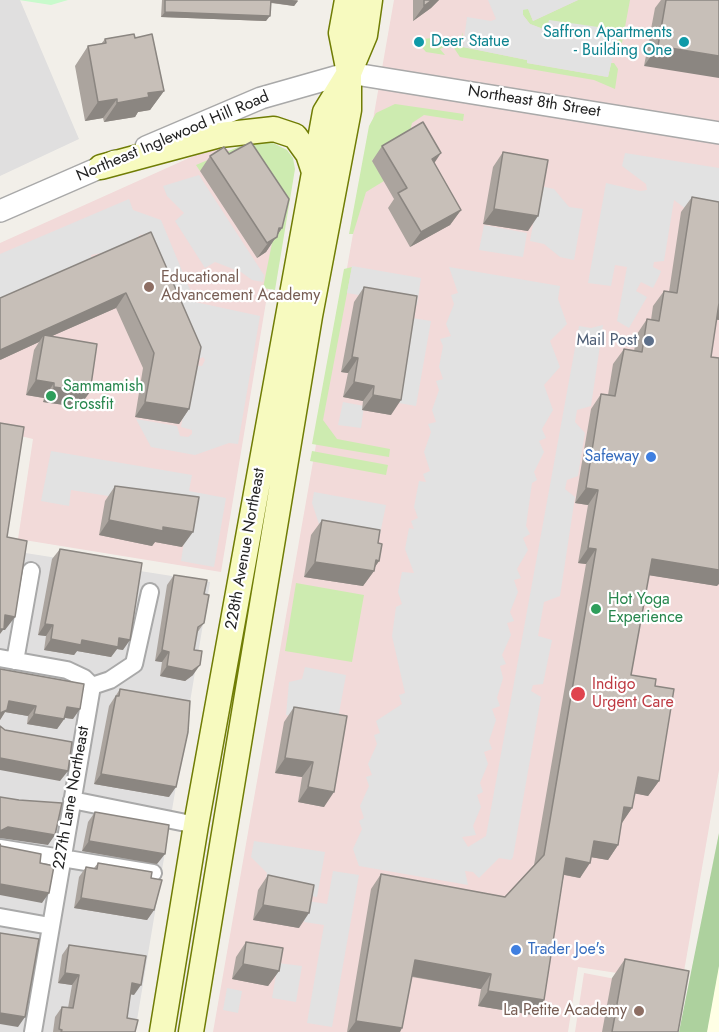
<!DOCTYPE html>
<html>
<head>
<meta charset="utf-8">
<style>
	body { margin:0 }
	canvas { display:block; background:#f2efe9 }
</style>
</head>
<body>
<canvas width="719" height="1032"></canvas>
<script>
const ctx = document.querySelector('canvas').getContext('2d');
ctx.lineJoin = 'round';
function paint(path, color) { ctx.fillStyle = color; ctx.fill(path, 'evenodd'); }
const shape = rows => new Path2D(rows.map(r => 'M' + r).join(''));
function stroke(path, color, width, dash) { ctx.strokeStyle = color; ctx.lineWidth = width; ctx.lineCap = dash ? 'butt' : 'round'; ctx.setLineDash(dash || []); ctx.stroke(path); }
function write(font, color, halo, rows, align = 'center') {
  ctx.font = font + ' Jost,sans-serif'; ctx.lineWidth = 4.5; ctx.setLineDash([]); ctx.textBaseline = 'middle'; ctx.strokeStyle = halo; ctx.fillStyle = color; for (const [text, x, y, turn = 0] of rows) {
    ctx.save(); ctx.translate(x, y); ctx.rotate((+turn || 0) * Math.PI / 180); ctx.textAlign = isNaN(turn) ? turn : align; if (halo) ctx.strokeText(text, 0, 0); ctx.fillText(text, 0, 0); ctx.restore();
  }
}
const residential = shape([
	[0,0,20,0,79,139,0,176],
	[0,549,210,582,135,1032,0,1032]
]);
const commercial = shape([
	[394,0,719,0,719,770,682,983,578,967,568,1032,213,1032],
	[218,145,287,176,221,572,18,539,33,439,0,431,0,243],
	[584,973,684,992,677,1032,575,1032]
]);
const education = shape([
	[719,906,719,1032,698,1032]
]);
const grass = shape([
	[578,0,630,0,622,43,618,43,619,30,546,30,530,24,523,15,523,9,528,8,533,21],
	[463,32,463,47,527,60,527,63,608,77,611,63,614,63,618,69,615,89,594,80,460,57,452,45,457,40,460,43],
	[432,38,436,43,440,41,444,47,440,49,445,55,426,52,420,45,423,39],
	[395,104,464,114,463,121,424,115,412,123,410,131,372,160,384,181,366,192,353,234,349,234,369,126,376,113],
	[269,141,287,150,293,158,295,169,275,290,263,288,272,243,214,162,200,171,196,165,238,147],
	[352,267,323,420,337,439,390,449,389,457,312,444,344,269],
	[312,451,388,465,386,475,310,461],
	[296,583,364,595,352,662,285,651]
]);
const forest = shape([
	[719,833,719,966,707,1032,679,1032]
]);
const park = shape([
	[19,0,68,0,51,5]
]);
const parking = shape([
	[488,0,578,0,533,21,528,9,523,10,523,15,530,24,546,30,549,20,619,30,608,77,527,63,527,60,463,47,467,17,491,21,496,19],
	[625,153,719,168,719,214,686,209,674,200,664,261,654,262,653,267,661,271,660,274,653,288,641,282,636,291,647,297,629,328,617,321,627,267,615,265,611,286,588,283,606,183,640,191,647,190,646,184,622,166],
	[199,175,264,275,263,282,252,280,241,272,215,262,205,268,175,221,184,213,167,196,163,186],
	[540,186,554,189,569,207,583,209,574,260,560,257,544,244,530,241],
	[129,199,133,210,161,220,195,302,260,316,238,444,229,443,195,455,151,447,136,419,177,426,180,436,188,437,192,434,192,430,181,427,192,365,202,366,205,360,203,357,193,362,149,234,139,235,137,246,91,255,93,267,0,299,0,254],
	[484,225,527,233,523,257,479,250],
	[352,266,421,278,417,305,347,293],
	[449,267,560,286,558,299,567,324,550,341,560,367,544,385,553,410,542,429,546,438,539,441,544,452,534,472,537,480,532,483,526,526,530,534,523,538,528,550,517,569,521,578,514,580,518,592,510,612,514,621,507,623,511,635,502,655,506,664,500,666,503,678,497,698,500,706,492,709,496,720,489,741,492,749,484,752,488,764,480,783,483,792,477,795,481,807,473,826,476,835,462,837,468,847,486,836,579,326,591,328,603,325,591,406,577,410,575,422,585,433,578,476,567,480,565,489,575,497,560,596,544,602,538,636,552,640,543,684,533,685,531,691,541,697,513,857,511,860,499,858,479,878,473,872,465,871,468,885,359,866,353,849,362,829,359,821,364,818,360,806,369,786,366,777,372,775,368,764,377,744,374,735,380,733,376,721,402,704,399,695,405,693,392,636,396,607,402,604,398,592,402,572,414,573,405,549,409,528,414,529,411,521,418,518,414,507,419,481,426,482,423,474,430,471,424,452,431,432,428,424,436,422,432,410,439,390,436,381,443,379,439,367,443,346,440,339,451,336,446,324,454,304,451,295,458,293],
	[406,317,431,321,416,406,393,402],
	[343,402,364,406,361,428,338,425],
	[51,451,192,475,189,491,226,498,214,567,181,561,189,509,71,490,69,506,41,501],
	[314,492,386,505,378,544,319,524,312,503],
	[305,667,346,675,337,724,286,715,289,682,302,679],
	[254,841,325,852,317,897,264,888,267,873,251,857],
	[333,871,359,875,332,1027,307,1023,324,925,304,922,308,901,327,904],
	[278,963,302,966,296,1002,272,998],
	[227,988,242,991,238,1013,223,1010]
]);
const minor = shape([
	[0,658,67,670,84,678,92,686],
	[15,661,31,571],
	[72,800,196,825],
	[0,848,153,873],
	[0,917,50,926],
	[33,1032,92,686,110,680,134,664,150,592]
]);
const tertiary = shape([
	[146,147,261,98,349,73,719,133],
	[0,211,115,161]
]);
const secondary = shape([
	[101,167,220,135,274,129,295,136,308,154,315,175],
	[162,1032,196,825,325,112,349,73,365,35,370,0],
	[191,1032,310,316,349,110,349,73,341,33,347,0]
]);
const wall = shape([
	[162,0,298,0,294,6,271,3,266,21,161,17],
	[413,0,439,0,431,8,413,21],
	[661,0,719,0,644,66,655,8],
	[135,38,164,91,150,110,138,112,135,117,104,122,103,118,85,121,75,66,88,46,101,44,105,39],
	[382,146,434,163,461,210,450,225,410,247,388,208,394,199,372,161],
	[503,152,528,231,483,224,493,167],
	[229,154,282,228,266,252,257,258,200,171,210,156],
	[692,197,719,202,719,320,716,319,711,357,717,586,649,575,631,675,655,686,659,781,648,796,635,793,632,808,621,823,618,845,608,860,591,857,580,878,564,875,533,1015,478,1006,481,989,412,977,400,1032,347,1032,371,889,381,874,505,897,534,865,586,564,578,563,588,505,575,503,591,409,601,394,608,395,613,364,624,349,634,351,637,334,647,319,651,320,653,306,664,291,669,292,681,212],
	[151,232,189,409,179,424,135,417,143,368,116,308,52,336,79,407,43,402,44,398,26,395,34,350,39,342,0,360],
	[364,287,391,415,362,410,363,401,343,397,348,373,341,372,354,302],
	[115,486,182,547,155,542,152,546,99,535,105,501],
	[322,520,378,543,379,561,375,567,374,571,363,586,304,577,311,535],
	[60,549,123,650,117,649,111,657,77,651,74,655,44,650,46,636,38,635,52,559],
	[174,575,204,594,204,623,197,633,194,650,193,675,185,681,160,676,162,662,155,661,167,585],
	[0,669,73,719,65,718,57,729,27,724,28,716,5,712,0,720],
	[120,689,169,797,94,784,109,706],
	[294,707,347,716,324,807,298,802,302,777,275,773,284,722],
	[95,812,157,864,82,851,88,822],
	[98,863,151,878,154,910,147,920,74,908,79,877,86,867,94,868],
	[268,875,299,928,253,920,258,890],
	[246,942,279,971,268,986,232,979,236,957],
	[69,945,134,995,130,994,127,1018,135,1032,53,1032,55,1017,62,1007,68,1008,72,985,58,983,62,955],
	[625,959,678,1032,602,1032,612,978]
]);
const shadedWall = shape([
	[269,0,292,0,298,1,294,6,267,2],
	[432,0,439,0,431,8,413,21,424,6],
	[165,12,270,16,266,21,161,17],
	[658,46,719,56,719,78,644,66],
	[164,91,150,110,138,112,135,117,104,122,117,103,148,93],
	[117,99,103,118,85,121,98,102],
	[441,153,431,168,432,159],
	[494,209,538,216,528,231,483,224],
	[461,210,450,225,410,247,421,232],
	[279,228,282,228,266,252,257,258],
	[126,293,116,308,43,340,44,335,39,342,0,360,0,350],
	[719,303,719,320,709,318],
	[352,357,358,358,348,373,341,372],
	[36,380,54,383,44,398,26,395],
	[354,382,374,386,363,401,343,397],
	[54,387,90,392,79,407,43,402],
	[373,395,401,400,391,415,362,410],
	[145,402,189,409,179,424,135,417],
	[586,488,598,490,588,505,575,503],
	[109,520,163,527,193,532,182,547,155,542,152,546,99,535],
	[588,548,596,549,586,564,578,563],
	[652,559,719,570,719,584,717,586,641,574],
	[376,560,379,561,372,571,374,571,363,586,304,577,315,562],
	[5,615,15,617,5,630,3,630,0,634,0,623],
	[45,624,53,625,46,636,38,635],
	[119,638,130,640,123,650,117,649,111,657,77,651,74,655,44,650,51,639,82,640],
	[162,650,169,652,162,662,155,661],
	[200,665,193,675,185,681,160,676,167,666],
	[9,701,36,706,28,716,5,712,0,720,0,713],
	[67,707,80,709,73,719,60,717],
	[34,714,64,719,57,729,27,724],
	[0,758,68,771,60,781,0,770],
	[285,758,313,762,302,777,275,773],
	[101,774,176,787,169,797,94,784],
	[638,777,659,781,648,796,627,792],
	[308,787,334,792,324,807,298,802],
	[624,807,632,808,622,823,613,822],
	[8,827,55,835,48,845,0,838,0,831],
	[89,841,165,854,157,864,82,851],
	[594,841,618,845,608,860,584,856],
	[566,858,590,863,580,878,556,873],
	[0,884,49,893,42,903,0,895],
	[81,898,154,910,147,920,74,908],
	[263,905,309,913,299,928,253,920],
	[415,960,491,974,481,989,405,975],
	[243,964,279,971,268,986,232,979],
	[65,973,79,975,72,985,58,983],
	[132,983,141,985,134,995,125,993],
	[488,991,544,1000,533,1015,478,1006],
	[0,1013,25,1017,18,1027,0,1024],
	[356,1021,402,1028,400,1032,348,1032]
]);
const building = shape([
	[165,0,271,0,270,16,165,12,165,0],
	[424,0,432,0,424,6,424,0],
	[666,0,719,0,719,56,658,46,666,0],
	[134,34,135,38,152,34,164,91,148,93,149,97,117,103,117,99,98,102,88,46,106,43,105,39,134,34],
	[423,122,441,153,432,159,461,210,421,232,398,193,407,188,382,146,423,122],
	[251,142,289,199,282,228,279,228,277,237,267,243,210,156,224,147,229,154,251,142],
	[503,152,548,160,538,216,494,209,503,152],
	[692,197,719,202,719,303,711,357,719,358,719,570,652,559,631,675,656,679,655,686,674,689,659,781,638,777,632,808,624,807,618,845,594,841,590,863,566,858,544,1000,488,991,491,974,415,960,402,1028,356,1021,381,874,505,897,544,855,596,549,588,548,598,490,586,488,601,394,615,396,624,349,642,352,647,319,659,321,664,291,677,293,692,197],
	[151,232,201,347,189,409,145,402,154,353,126,293,0,350,0,298,151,232],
	[364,287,417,296,401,400,373,395,374,386,354,382,358,358,352,357,364,287],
	[44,335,97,344,90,392,54,387,54,383,36,380,44,335],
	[0,423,24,427,7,537,27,541,15,617,5,615,4,629,0,629,0,423],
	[115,486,199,497,193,532,163,527,163,531,109,520,115,486],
	[322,520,380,530,378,543,382,544,379,561,376,560,374,571,315,562,322,520],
	[60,549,142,563,130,640,119,638,118,647,82,640,81,645,51,639,53,625,45,624,60,549],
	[174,575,207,580,204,594,209,595,204,623,198,627,194,650,202,651,200,665,192,671,167,666,169,652,162,650,174,575],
	[0,669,84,684,80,709,67,707,64,719,34,714,36,706,9,701,7,710,0,713,0,669],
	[120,689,190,701,188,732,176,787,101,774,116,696,119,696,120,689],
	[294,707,347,716,334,792,308,787,313,762,285,758,294,707],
	[0,726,5,730,72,742,68,771,0,758,0,726],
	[0,797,19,800,62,803,55,835,8,827,0,831,0,797],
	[95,812,169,825,165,854,89,841,95,812],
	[0,844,1,846,41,854,40,863,54,866,49,893,0,884,0,844],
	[98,863,152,872,151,878,162,880,154,910,81,898,86,867,97,869,98,863],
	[268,875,314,885,309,913,263,905,268,875],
	[0,933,39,939,25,1017,0,1013,0,933],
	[246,942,283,948,279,971,243,964,246,942],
	[69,945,146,956,141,985,132,983,127,1018,138,1020,135,1032,61,1032,62,1030,59,1029,62,1007,73,1008,79,975,65,973,69,945],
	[625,959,689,971,678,1032,612,1032,625,959]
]);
const markers = [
	[419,42,6,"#0f9aa8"],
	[684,42,6,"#0f9aa8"],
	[149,287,6,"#8d6e63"],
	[649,341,6,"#5c6f8a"],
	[51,396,6,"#2e9e5b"],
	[651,457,6,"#3f7fe0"],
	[596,609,6,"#2e9e5b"],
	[578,694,8,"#e0444e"],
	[516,950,6,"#3f7fe0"],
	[639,1011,6,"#8d6e63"]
];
const cultureNames = [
	["Saffron Apartments",672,33],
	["- Building One",672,51],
	["Deer Statue",431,42,"left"]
];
const streetNames = [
	["Northeast 8th Street",534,102,9],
	["Northeast Inglewood Hill Road",173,137,-23],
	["228th Avenue Northeast",246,549,-80],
	["227th Lane Northeast",72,798,-80]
];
const educationNames = [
	["Educational",161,278],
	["Advancement Academy",161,296],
	["La Petite Academy",627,1011,"right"]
];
const serviceNames = [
	["Mail Post",637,341]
];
const leisureNames = [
	["Sammamish",63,387],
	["Crossfit",63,405],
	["Hot Yoga",608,600],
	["Experience",608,618]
];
const shopNames = [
	["Safeway",639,457],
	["Trader Joe's",528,950,"left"]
];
const healthNames = [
	["Indigo",592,685],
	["Urgent Care",592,703]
];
paint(residential, '#e0dfdf');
paint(commercial, '#f2dad9');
paint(education, '#ffffe5');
paint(grass, '#cdebb0');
paint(forest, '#add19e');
paint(park, '#c8facc');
paint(parking, '#e2e2e2');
stroke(minor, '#a9a9a9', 20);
stroke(tertiary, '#a9a9a9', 24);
stroke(secondary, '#707d05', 27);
stroke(minor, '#fff', 16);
stroke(tertiary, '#fff', 21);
stroke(secondary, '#f7fabf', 24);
paint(wall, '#aba49e');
paint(shadedWall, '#8b8681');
paint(building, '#c7bfb8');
stroke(building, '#8b8681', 1.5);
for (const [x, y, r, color] of markers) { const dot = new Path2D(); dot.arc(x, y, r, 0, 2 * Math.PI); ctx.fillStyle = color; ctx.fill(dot); stroke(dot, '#fff', 2); }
write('16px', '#0d838f', '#fff', cultureNames, 'right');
write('16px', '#222', '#fff', streetNames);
write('16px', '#785e54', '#fff', educationNames, 'left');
write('16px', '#4e5e75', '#fff', serviceNames, 'right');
write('16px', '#27864d', '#fff', leisureNames, 'left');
write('16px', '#366cbe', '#fff', shopNames, 'right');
write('16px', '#be3a42', '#fff', healthNames, 'left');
</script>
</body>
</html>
